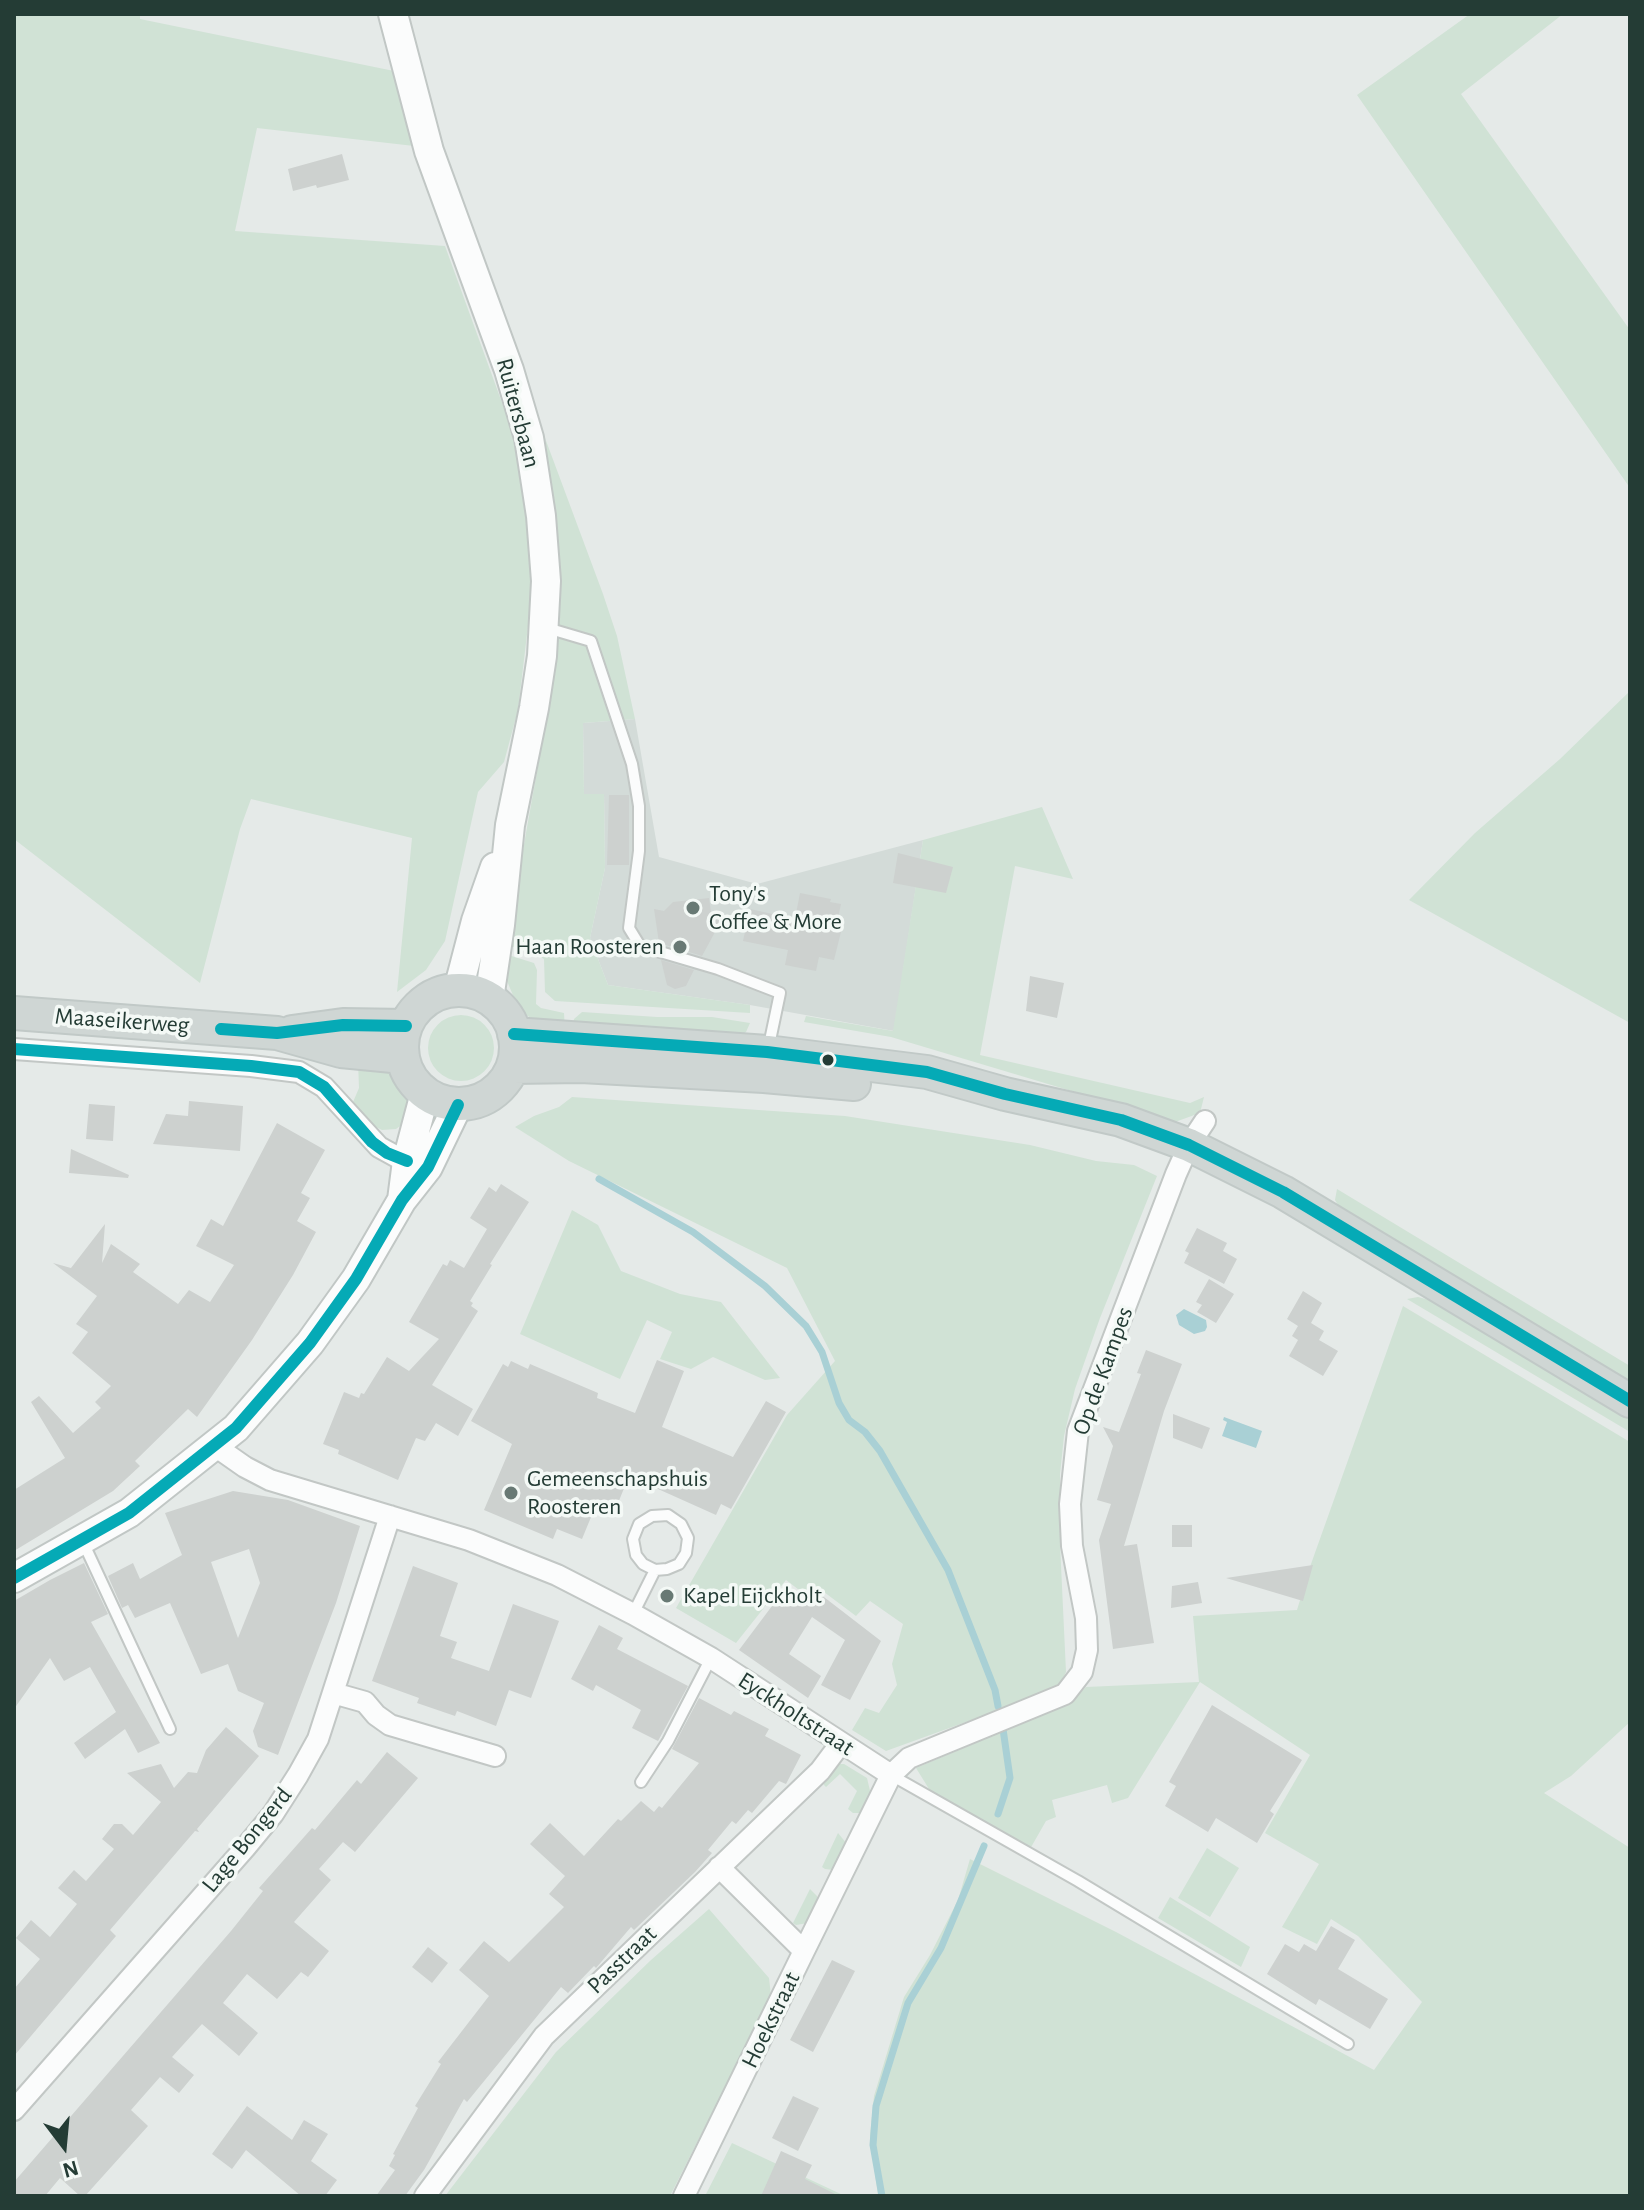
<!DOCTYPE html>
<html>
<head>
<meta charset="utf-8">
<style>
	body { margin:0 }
	#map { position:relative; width:1644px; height:2210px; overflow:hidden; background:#e5eae8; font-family:"Alegreya Sans",sans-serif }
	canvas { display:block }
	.frame { position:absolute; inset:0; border:16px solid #243c35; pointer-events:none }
	.north { position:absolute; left:24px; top:2106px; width:80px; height:80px; -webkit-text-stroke:6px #f4f9f6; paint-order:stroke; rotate:164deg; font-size:22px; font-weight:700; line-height:32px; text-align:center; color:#243c35 }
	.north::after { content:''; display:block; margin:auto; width:28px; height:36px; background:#243c35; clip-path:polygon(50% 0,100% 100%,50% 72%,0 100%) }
</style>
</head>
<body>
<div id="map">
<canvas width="1644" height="2210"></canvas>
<div class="frame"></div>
<div class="north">N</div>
</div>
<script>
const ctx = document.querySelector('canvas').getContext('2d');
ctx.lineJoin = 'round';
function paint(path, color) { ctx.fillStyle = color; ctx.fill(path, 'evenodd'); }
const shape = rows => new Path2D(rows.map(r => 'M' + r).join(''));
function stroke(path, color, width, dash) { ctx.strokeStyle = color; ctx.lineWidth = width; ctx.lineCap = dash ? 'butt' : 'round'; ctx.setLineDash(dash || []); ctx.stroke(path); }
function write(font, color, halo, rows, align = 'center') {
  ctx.font = font + ' "Alegreya Sans",sans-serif'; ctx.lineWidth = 7; ctx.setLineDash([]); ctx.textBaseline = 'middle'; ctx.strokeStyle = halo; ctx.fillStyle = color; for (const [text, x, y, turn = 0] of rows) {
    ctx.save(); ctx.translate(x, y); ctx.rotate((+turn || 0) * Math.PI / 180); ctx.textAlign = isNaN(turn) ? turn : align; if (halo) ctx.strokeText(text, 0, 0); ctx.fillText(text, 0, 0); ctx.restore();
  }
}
const built = shape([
	[635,719,659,857,757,884,923,840,894,1031,750,1005,608,985,590,938,605,868,604,795,584,794,583,723]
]);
const green = shape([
	[14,14,140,14,140,19,394,71,414,146,257,128,235,231,445,246,509,422,521,470,530,529,533,584,518,710,504,762,478,792,445,941,426,970,397,992,412,838,251,799,240,829,200,983,14,839],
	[1470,14,1563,14,1461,94,1630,330,1630,488,1357,95],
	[545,438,603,594,617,636,635,719,583,723,584,794,604,794,605,868,590,938,608,985,750,1005,750,1013,555,1001,545,992,544,959,531,951,506,945,556,665,555,525],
	[1630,691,1630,1023,1409,900,1475,833,1560,759],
	[1042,807,1073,879,1015,866,980,1055,1190,1103,1204,1097,1200,1113,1175,1122,891,1037,804,1022,806,1016,893,1031,923,840],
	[505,954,534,963,537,970,536,1004,541,1008,564,1013,565,1030,552,1029,520,1012,502,969],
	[582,1012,657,1017,712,1017,750,1023,746,1032,737,1039,573,1032,574,1019],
	'428 1048a33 33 0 1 1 66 0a33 33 0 1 1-66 0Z',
	[358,1061,380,1065,396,1077,408,1091,411,1109,404,1123,396,1129,382,1130,370,1124,353,1102,359,1088],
	[572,1097,845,1116,1030,1145,1096,1161,1134,1165,1157,1176,1100,1318,1075,1389,1064,1436,1060,1474,1060,1544,1066,1672,1060,1685,1046,1693,886,1751,852,1730,865,1708,879,1713,897,1685,892,1664,903,1624,870,1601,856,1616,820,1589,811,1599,786,1580,736,1643,676,1608,787,1415,835,1361,787,1268,569,1161,515,1127,534,1116,559,1107],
	[1337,1189,1630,1366,1630,1381,1341,1210,1335,1200],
	[572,1210,598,1225,621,1271,680,1294,721,1302,780,1378,765,1380,713,1357,691,1369,660,1359,672,1332,647,1320,620,1379,520,1334],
	[1418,1297,1437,1302,1630,1416,1630,1432,1407,1299],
	[1403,1306,1630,1442,1630,1722,1571,1776,1544,1793,1630,1848,1630,2196,878,2196,870,2136,874,2096,904,1997,930,1955,958,1900,970,1859,1116,1932,1374,2070,1422,2002,1358,1936,1331,1919,1317,1944,1282,1927,1319,1864,1265,1833,1310,1755,1200,1682,1128,1798,1112,1803,1107,1785,1052,1800,1056,1817,1046,1821,1030,1849,934,1797,916,1768,1070,1703,1086,1687,1199,1682,1193,1616,1297,1610,1311,1564],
	[836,1764,844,1764,867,1778,871,1795,865,1810,859,1813,853,1813,848,1809,857,1791,840,1774,826,1787,824,1785,822,1780],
	[838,1833,847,1844,833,1870,825,1869,822,1867],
	[1207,1848,1239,1868,1210,1917,1178,1898],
	[810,1889,817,1896,818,1903,808,1923,796,1925,793,1923],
	[1170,1897,1250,1947,1241,1967,1158,1918],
	[709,1909,769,1978,771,1996,670,2196,445,2196,556,2052,651,1960],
	[732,2143,845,2196,705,2196]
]);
const water = shape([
	[1184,1309,1206,1320,1207,1327,1205,1331,1194,1334,1179,1325,1176,1315],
	[1224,1417,1262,1431,1256,1448,1222,1436,1227,1422,1223,1420]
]);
const stream = shape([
	[599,1179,693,1232,765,1286,806,1326,822,1352,839,1403,849,1420,865,1432,880,1451,948,1570,995,1690,998,1706],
	[998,1814,1010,1778,1003,1729],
	[882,2196,873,2145,876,2106,908,2003,941,1948,984,1846]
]);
const building = shape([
	[342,154,349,180,317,188,316,185,293,191,288,169],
	[609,795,629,795,629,865,607,865],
	[898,853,953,867,946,893,893,883],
	[800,893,831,899,830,902,841,904,836,927,842,928,834,960,819,957,816,971,785,965,788,950,743,941,750,909,795,919],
	[709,898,712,919,721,921,702,956,659,943,654,909,664,911,673,902],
	[661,960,694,970,686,986,675,989,667,985],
	[1030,976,1064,983,1057,1018,1026,1011],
	[189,1101,243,1106,240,1151,153,1144,166,1114,188,1116],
	[89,1104,115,1106,113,1141,86,1139],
	[277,1123,325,1150,301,1193,310,1198,297,1221,316,1232,293,1275,252,1340,197,1417,188,1409,135,1461,140,1466,113,1491,14,1551,14,1490,65,1458,31,1402,39,1396,73,1433,101,1408,95,1402,111,1386,72,1353,88,1332,76,1324,97,1296,53,1263,71,1268,105,1224,102,1263,111,1244,140,1264,133,1272,178,1304,189,1290,210,1302,234,1265,196,1246,211,1219,223,1226],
	[71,1149,129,1175,128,1178,69,1173],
	[501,1184,529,1202,490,1264,492,1265,470,1301,473,1303,471,1306,478,1311,432,1385,473,1409,458,1436,436,1423,425,1441,416,1438,398,1480,338,1454,339,1450,323,1444,344,1392,359,1398,361,1393,364,1394,387,1357,409,1371,439,1339,409,1322,443,1264,447,1266,450,1260,464,1268,487,1229,470,1218,489,1187,496,1192],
	[1197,1228,1227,1243,1223,1251,1237,1259,1224,1284,1184,1263,1189,1253,1185,1251],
	[1209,1279,1234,1294,1216,1323,1197,1312,1202,1305,1196,1302],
	[1303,1291,1322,1303,1311,1323,1324,1331,1319,1340,1338,1351,1323,1376,1289,1356,1298,1340,1292,1336,1298,1326,1287,1319],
	[1146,1350,1182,1364,1164,1411,1124,1546,1137,1544,1154,1643,1113,1649,1099,1540,1111,1504,1097,1500,1113,1446,1103,1427,1119,1432,1141,1374,1137,1373],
	[657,1360,684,1371,662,1427,733,1457,766,1401,786,1412,731,1509,721,1504,716,1515,629,1476,614,1513,596,1505,582,1539,557,1529,553,1539,484,1510,512,1444,471,1421,503,1364,508,1367,511,1361,528,1369,530,1364,598,1393,597,1398,635,1413],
	[1173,1414,1210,1428,1202,1449,1173,1438],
	[233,1491,288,1500,360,1526,336,1603,278,1755,258,1747,253,1731,264,1703,238,1691,228,1664,201,1674,170,1603,135,1618,128,1605,122,1608,108,1576,133,1563,140,1579,182,1555,165,1513],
	[249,1549,260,1583,238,1638,211,1562],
	[1172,1525,1192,1525,1192,1547,1172,1547],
	[84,1563,108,1614,91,1622,160,1743,138,1753,125,1729,85,1759,74,1743,116,1712,90,1667,64,1681,50,1658,14,1709,14,1601,50,1580],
	[1313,1565,1303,1601,1226,1578],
	[413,1566,458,1583,440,1636,457,1642,451,1658,489,1671,513,1604,559,1621,531,1698,509,1690,496,1726,457,1711,455,1716,417,1703,419,1698,372,1681],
	[1198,1582,1202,1603,1171,1608,1172,1586],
	[787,1586,812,1605,820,1594,881,1641,850,1700,821,1685,845,1640,812,1617,789,1654,821,1676,808,1698,739,1650],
	[599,1625,623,1638,617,1649,688,1686,658,1741,632,1728,641,1710,596,1685,593,1691,571,1679],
	[699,1698,731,1715,734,1711,769,1729,765,1736,801,1755,786,1784,779,1781,752,1813,748,1810,736,1824,732,1821,708,1850,712,1853,695,1872,634,1930,631,1927,596,1968,594,1966,568,1993,561,1987,467,2102,464,2099,424,2170,405,2196,376,2196,395,2170,389,2166,395,2155,393,2154,418,2108,415,2106,441,2064,438,2062,489,1996,459,1970,484,1941,509,1962,564,1907,549,1894,565,1876,530,1844,550,1823,584,1856,618,1819,621,1821,641,1801,654,1812,659,1806,662,1808,699,1763,672,1749],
	[1212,1705,1302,1760,1270,1811,1274,1814,1257,1843,1216,1818,1208,1832,1165,1806,1176,1786,1169,1782],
	[226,1727,259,1756,197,1829,199,1832,195,1831,110,1930,116,1936,14,2056,14,1989,40,1959,16,1938,31,1920,50,1937,77,1904,58,1888,74,1870,86,1881,114,1849,102,1839,114,1824,122,1824,133,1835,161,1802,127,1773,161,1764,174,1788,188,1772,197,1773,206,1750],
	[387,1752,418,1778,355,1852,343,1842,319,1869,331,1880,294,1922,329,1951,308,1977,301,1972,277,1999,247,1974,223,2003,258,2033,239,2056,202,2024,172,2057,194,2075,179,2093,160,2077,131,2110,148,2126,85,2196,80,2196,60,2178,45,2196,14,2196,14,2182,231,1931,263,1891,259,1888,312,1828,315,1830,357,1780,361,1784],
	[1331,1926,1355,1940,1338,1969,1388,1999,1370,2029,1319,1999,1316,2005,1267,1974,1285,1944,1299,1952,1304,1944,1316,1951],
	[428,1947,448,1963,432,1983,412,1967],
	[832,1960,855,1971,813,2052,790,2040],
	[793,2096,819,2108,798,2151,772,2138],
	[247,2106,292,2140,304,2120,328,2134,311,2161,337,2180,325,2196,301,2196,246,2150,232,2169,212,2154],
	[781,2151,812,2165,805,2179,839,2196,761,2196]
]);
const lane = shape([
	[547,628,591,641,632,764,639,806,639,851,629,928,640,946,718,969,780,993,768,1050],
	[83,1542,170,1729],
	[633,1614,655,1570,643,1564,636,1555,633,1539,639,1524,652,1516,668,1515,681,1524,688,1538,686,1553,679,1564,667,1569,655,1570],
	[891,1775,1078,1881,1348,2044],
	[641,1782,668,1741,711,1658]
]);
const street = shape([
	[14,1049,251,1066,299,1072,324,1087,379,1147,399,1158,418,1164],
	[215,1446,245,1467,270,1480,469,1540,557,1575,633,1614,711,1658,891,1775],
	[333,1693,365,1702,376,1715,390,1725,495,1756],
	[804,1951,891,1775,909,1758,1065,1694,1082,1672,1087,1650,1086,1618,1072,1546,1070,1504,1078,1431,1176,1174,1189,1145,1205,1121],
	[14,2110,245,1848,273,1814,298,1775,318,1739,390,1516],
	[425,2196,544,2036,820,1771,841,1743],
	[684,2196,804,1951,719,1867]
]);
const secondary = shape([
	[393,14,429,151,509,370,529,438,541,516,546,581,542,656,534,708,510,825,500,925,489,999],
	[458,990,476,921,495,867],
	[402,1200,407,1161,425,1093],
	[14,1578,129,1513,236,1428,310,1343,356,1279,402,1200,428,1167,458,1105]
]);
const primary = shape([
	'402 1047a57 57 0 1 1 114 0a57 57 0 1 1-114 0Z',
	[14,1013,277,1033,341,1051,403,1057],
	[292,1032,343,1025,406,1026],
	[514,1034,767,1052,927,1072,1005,1094,1121,1120,1189,1145,1283,1192,1630,1401],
	[513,1067,581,1066,764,1076,854,1084]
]);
const bus1 = shape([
	[221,1029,277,1033,343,1025,406,1026],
	[514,1034,767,1052,927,1072,1005,1094,1121,1120,1189,1145,1283,1192,1630,1401],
	[14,1049,251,1066,299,1072,324,1087,372,1142,387,1153,407,1161],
	[14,1578,129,1513,236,1428,310,1343,356,1279,402,1200,428,1167,458,1105]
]);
const markers = [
	[693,908,8,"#687974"],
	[680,947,8,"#687974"],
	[828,1060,7,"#243c35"],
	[511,1493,8,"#687974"],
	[667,1596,8,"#687974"]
];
const streetNames = [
	["Ruitersbaan",518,413,75],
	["Maaseikerweg",122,1021,4],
	["Op de Kampes",1103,1371,-70],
	["Eyckholtstraat",796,1714,33],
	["Lage Bongerd",247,1840,-51],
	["Passtraat",622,1960,-44],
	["Hoekstraat",771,2020,-64]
];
const poiNames = [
	["Tony's",709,894],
	["Coffee & More",709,922],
	["Haan Roosteren",664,947,"right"],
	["Gemeenschapshuis",527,1479],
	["Roosteren",527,1507],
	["Kapel Eijckholt",683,1596]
];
paint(built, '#d3dbd8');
paint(green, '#d0e2d5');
paint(water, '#a9d0d5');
stroke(stream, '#a9d0d5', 7);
paint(building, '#cdd1cf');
stroke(lane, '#c2c7c5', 14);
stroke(street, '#c2c7c5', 24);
stroke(secondary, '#c1c7c5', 32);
stroke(primary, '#c1c9c7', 36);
stroke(lane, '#fbfcfc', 10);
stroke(street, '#fbfcfc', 20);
stroke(secondary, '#fbfcfc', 28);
stroke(primary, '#cfd6d4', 32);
stroke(bus1, '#05aab6', 12);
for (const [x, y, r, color] of markers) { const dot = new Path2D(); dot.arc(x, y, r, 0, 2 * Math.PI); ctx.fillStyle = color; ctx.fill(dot); stroke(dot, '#f4f9f6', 3); }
write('24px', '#243c35', '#f4f9f6', streetNames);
write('24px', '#243c35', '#f4f9f6', poiNames, 'left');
</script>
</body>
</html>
